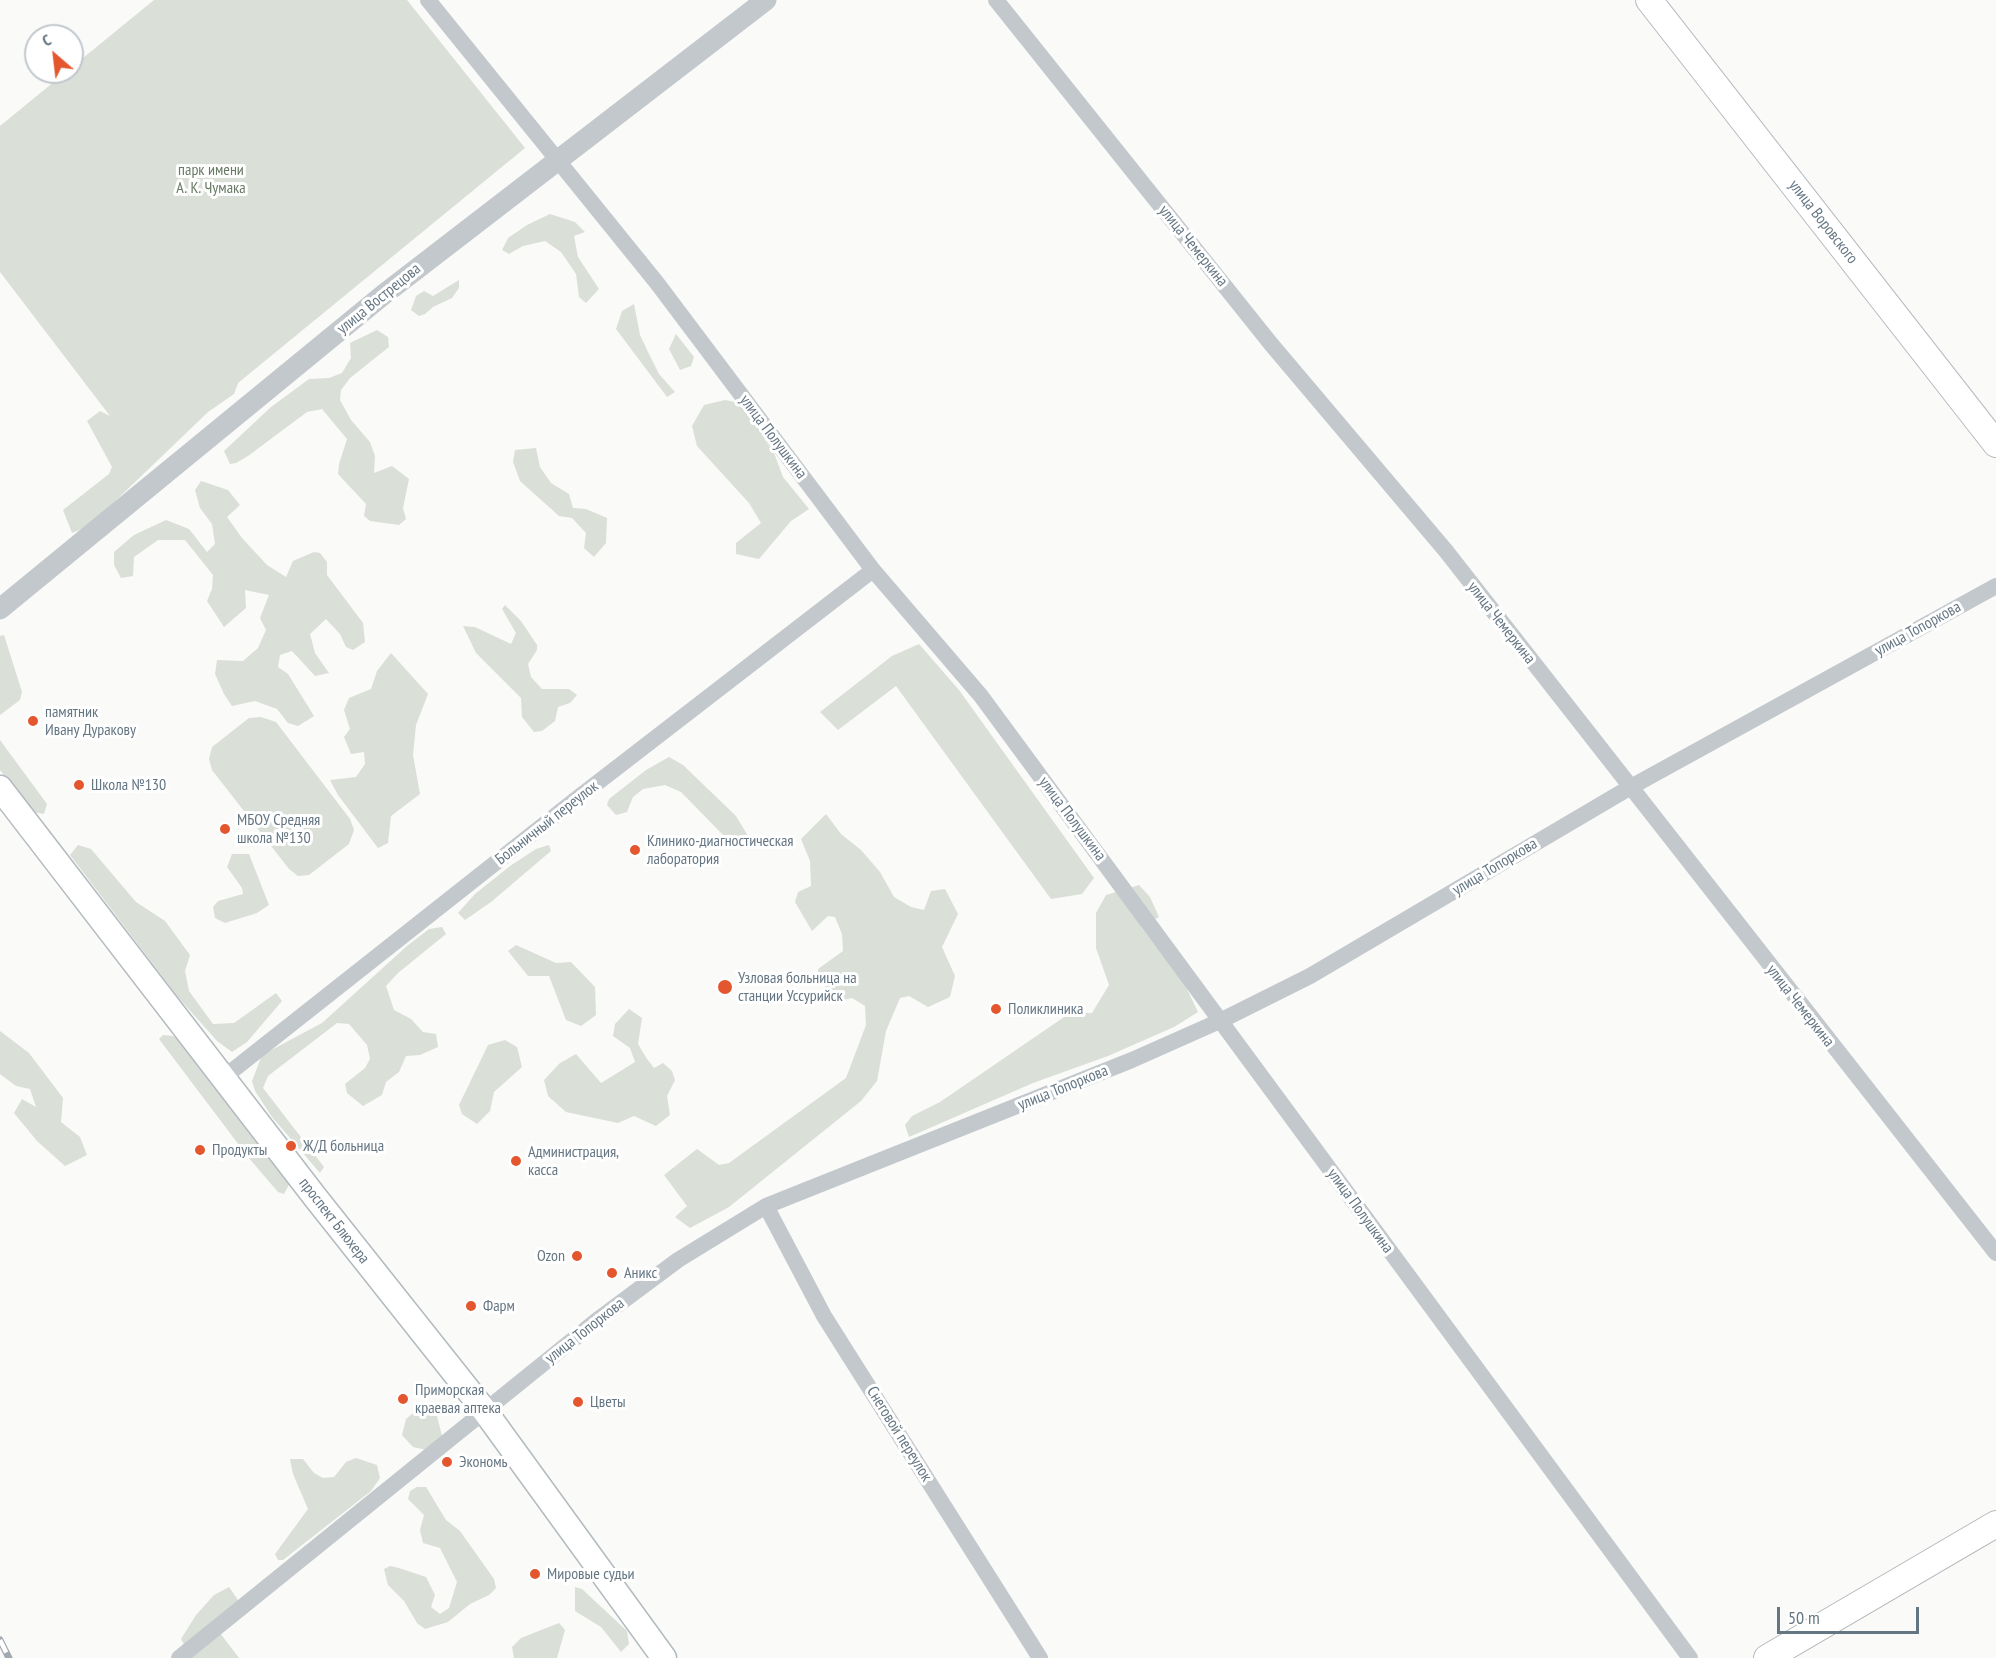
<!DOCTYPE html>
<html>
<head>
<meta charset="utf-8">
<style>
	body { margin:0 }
	#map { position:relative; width:1996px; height:1658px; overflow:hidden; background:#fafaf8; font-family:"PT Sans Narrow",sans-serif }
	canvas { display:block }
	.north { position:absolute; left:24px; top:24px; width:60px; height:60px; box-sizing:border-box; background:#fff; border:2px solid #c1c8cd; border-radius:50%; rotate:332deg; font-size:16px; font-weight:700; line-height:24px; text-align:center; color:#657683 }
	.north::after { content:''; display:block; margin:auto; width:21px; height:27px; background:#e4572e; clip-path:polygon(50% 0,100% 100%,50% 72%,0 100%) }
	.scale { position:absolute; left:1777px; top:1607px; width:142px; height:27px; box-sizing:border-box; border:3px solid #657683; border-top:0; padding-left:8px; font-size:18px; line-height:21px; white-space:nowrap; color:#657683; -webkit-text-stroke:4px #fff; paint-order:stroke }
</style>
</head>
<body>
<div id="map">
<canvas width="1996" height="1658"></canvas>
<div class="north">С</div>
<div class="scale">50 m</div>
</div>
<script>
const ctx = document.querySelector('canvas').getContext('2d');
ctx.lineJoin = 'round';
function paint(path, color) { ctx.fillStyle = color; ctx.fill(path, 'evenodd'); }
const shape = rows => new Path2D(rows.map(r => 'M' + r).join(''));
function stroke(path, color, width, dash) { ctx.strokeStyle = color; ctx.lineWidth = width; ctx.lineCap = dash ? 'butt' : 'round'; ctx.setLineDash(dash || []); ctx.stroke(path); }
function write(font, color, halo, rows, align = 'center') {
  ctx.font = font + ' "PT Sans Narrow",sans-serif'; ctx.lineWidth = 6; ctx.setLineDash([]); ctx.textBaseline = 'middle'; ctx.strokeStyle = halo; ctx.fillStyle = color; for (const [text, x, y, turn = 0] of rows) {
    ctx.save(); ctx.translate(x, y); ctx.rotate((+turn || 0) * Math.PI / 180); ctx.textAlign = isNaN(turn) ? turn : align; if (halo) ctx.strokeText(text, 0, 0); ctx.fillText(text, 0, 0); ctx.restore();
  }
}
const green = shape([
	[154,0,407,0,525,148,238,383,234,394,208,412,107,509,82,529,72,533,63,510,109,474,112,467,87,421,100,411,110,416,0,272,0,126,66,72,72,72,72,67],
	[550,214,575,222,585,232,574,236,578,257,599,289,586,303,579,297,576,274,561,252,545,241,523,246,509,254,502,250,508,238,527,225],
	[459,280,459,288,452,298,433,307,425,314,419,316,411,310,416,296,424,291,433,296],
	[634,304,640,335,648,352,659,374,675,392,667,397,616,329,622,311],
	[377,330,388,337,389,347,350,378,341,390,340,400,351,420,370,442,375,456,374,473,392,466,409,479,403,508,406,519,399,525,370,521,364,516,366,504,338,474,339,464,347,439,322,409,307,412,248,456,236,463,230,464,224,451,271,407,309,379,329,378,342,373,351,358,350,343],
	[676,334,694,357,691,366,680,370,669,349],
	[725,400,739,403,774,453,783,477,809,509,791,521,759,559,736,554,736,543,761,523,749,503,697,446,692,426,704,405],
	[536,448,540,467,551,483,569,494,573,508,586,509,607,518,606,543,594,557,584,548,586,533,572,518,559,516,520,481,513,462,515,450],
	[201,481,228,490,240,505,227,517,242,538,267,565,286,577,293,561,314,552,320,553,327,562,327,575,363,623,365,642,353,650,346,647,340,634,326,619,310,634,315,653,329,673,315,676,292,651,280,655,278,667,288,674,314,716,298,726,288,723,277,709,255,701,232,706,224,694,215,674,217,660,243,661,258,648,266,630,260,618,269,595,245,590,246,608,224,627,207,601,212,589,213,575,185,540,158,540,134,557,133,576,121,578,114,565,114,552,134,535,166,520,189,529,207,552,215,544,212,524,200,508,195,490],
	[505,605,521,621,537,645,537,650,528,664,531,677,542,689,569,689,577,695,570,703,558,707,555,721,542,731,534,732,522,717,521,698,476,653,463,626,475,627,511,644,516,633,502,609],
	[4,635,22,692,20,700,0,715,0,636],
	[919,644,959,690,1094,878,1082,894,1051,899,896,686,838,730,820,712,892,656],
	[391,653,428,694,416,725,413,755,420,794,391,816,388,843,378,848,338,795,330,780,356,777,365,764,364,752,351,754,344,737,350,729,344,710,349,698,371,689,377,671],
	[261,717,276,722,350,819,354,830,349,844,309,875,298,876,289,869,212,770,209,759,212,747,249,718],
	[0,740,47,804,44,814,32,812,0,770],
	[669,757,683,765,736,816,751,841,745,849,727,839,681,792,665,785,643,789,633,797,627,812,616,815,607,805,609,799,646,770],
	[826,814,841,834,861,850,880,872,894,897,911,907,924,910,931,891,945,889,958,914,942,947,955,976,950,997,928,1007,909,996,900,998,886,1031,877,1081,861,1101,729,1207,690,1228,675,1217,687,1206,664,1175,697,1149,719,1165,729,1163,846,1078,866,1025,865,1006,852,998,838,1001,818,978,818,969,843,951,842,934,835,917,828,916,812,931,795,902,798,892,811,886,810,861,801,839],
	[78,845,91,849,136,902,165,921,190,955,185,971,189,991,213,1024,234,1023,276,993,282,1001,247,1042,232,1052,217,1041,178,997,70,855],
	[549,845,551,851,491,902,465,920,458,913,475,894,510,866,536,849],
	[232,854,249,854,269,905,257,913,225,923,215,918,213,907,218,901,243,894,242,888,227,867],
	[1139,885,1150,897,1159,917,1141,927,1184,983,1198,1012,1174,1027,1108,1056,1033,1083,909,1137,905,1125,912,1116,940,1102,1070,1013,1092,1013,1109,985,1096,948,1096,913,1106,895],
	[442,927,446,934,398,973,386,986,394,1010,411,1019,423,1032,436,1034,438,1047,420,1055,406,1056,399,1072,386,1082,382,1095,363,1106,347,1093,345,1084,365,1068,370,1059,367,1045,349,1024,337,1023,268,1076,263,1088,324,1167,320,1173,272,1117,255,1091,252,1081,262,1055,322,1023,407,946,429,929],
	[516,945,556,963,571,962,595,987,596,1015,581,1026,566,1020,549,976,528,976,508,951],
	[629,1009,642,1018,638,1044,647,1059,654,1068,663,1063,672,1071,675,1080,667,1096,670,1115,656,1126,634,1116,618,1123,566,1112,548,1096,544,1080,560,1063,576,1054,601,1083,635,1062,630,1048,613,1036,615,1024],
	[0,1031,29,1053,63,1098,61,1122,80,1137,87,1155,65,1166,37,1141,14,1113,22,1099,36,1107,30,1089,16,1086,0,1074],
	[163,1035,173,1036,184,1043,289,1185,284,1194,278,1192,248,1157,159,1039],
	[505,1040,517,1047,522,1067,494,1092,490,1111,477,1124,462,1114,459,1105,488,1045],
	[428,1407,437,1416,442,1436,427,1450,413,1447,402,1435,406,1419,418,1409],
	[356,1458,377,1465,380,1478,371,1491,283,1560,278,1560,275,1554,308,1509,293,1474,290,1459,303,1459,314,1473,323,1478,334,1477,346,1462],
	[417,1487,426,1487,446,1520,460,1531,494,1579,496,1588,489,1595,470,1604,448,1622,425,1629,417,1623,404,1601,388,1585,384,1569,390,1566,399,1568,426,1577,435,1595,431,1607,440,1614,449,1608,457,1582,440,1548,423,1543,420,1530,424,1515,408,1499,410,1491],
	[229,1587,247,1613,220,1633,239,1658,192,1658,181,1639,196,1615,214,1595],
	[575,1587,582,1589,627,1631,629,1644,621,1652,601,1627,575,1611],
	[559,1623,565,1630,557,1658,514,1658,512,1647,521,1638]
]);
const minor = shape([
	[428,0,657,283,873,570,981,696,1690,1658],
	[996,0,1271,344,1446,551,1996,1253],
	[223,1078,575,800,873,570],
	[766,1206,824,1316,1040,1658],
	[179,1658,596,1321,678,1260,766,1206,1132,1060,1222,1020,1310,976,1629,788,1996,586]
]);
const tertiary = shape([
	[0,609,383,295,766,0]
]);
const secondary = shape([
	[0,788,315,1197,484,1410,664,1658]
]);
const primary = shape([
	[1649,0,1996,444],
	[1767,1658,1996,1524]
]);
const rail = shape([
	[0,1640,9,1658]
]);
const markers = [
	[33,721,6,"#e4572e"],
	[79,785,6,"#e4572e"],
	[225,829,6,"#e4572e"],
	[635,850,6,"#e4572e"],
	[725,987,8,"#e4572e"],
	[996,1009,6,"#e4572e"],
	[291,1146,6,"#e4572e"],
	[200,1150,6,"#e4572e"],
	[516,1161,6,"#e4572e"],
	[577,1256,6,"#e4572e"],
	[612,1273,6,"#e4572e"],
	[471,1306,6,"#e4572e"],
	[403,1399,6,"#e4572e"],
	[578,1402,6,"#e4572e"],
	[447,1462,6,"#e4572e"],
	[535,1574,6,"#e4572e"]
];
const parkNames = [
	["парк имени",211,170],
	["А. К. Чумака",211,188]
];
const streetNames = [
	["улица Воровского",1823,222,52],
	["улица Чемеркина",1193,246,51],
	["улица Вострецова",379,299,-39],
	["улица Полушкина",773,437,53],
	["улица Чемеркина",1501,623,52],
	["улица Топоркова",1918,629,-29],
	["улица Полушкина",1072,819,53],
	["Больничный переулок",547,823,-38],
	["улица Топоркова",1495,867,-31],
	["улица Чемеркина",1800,1006,52],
	["улица Топоркова",1063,1088,-22],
	["улица Полушкина",1360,1211,54],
	["проспект Блюхера",334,1221,52],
	["улица Топоркова",585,1331,-38],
	["Снеговой переулок",899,1434,58]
];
const poiNames = [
	["памятник",45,712],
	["Ивану Дуракову",45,730],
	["Школа №130",91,785],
	["МБОУ Средняя",237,820],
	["школа №130",237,838],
	["Клинико-диагностическая",647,841],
	["лаборатория",647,859],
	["Узловая больница на",738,978],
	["станции Уссурийск",738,996],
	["Поликлиника",1008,1009],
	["Ж/Д больница",303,1146],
	["Продукты",212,1150],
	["Администрация,",528,1152],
	["касса",528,1170],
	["Ozon",565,1256,"right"],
	["Аникс",624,1273],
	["Фарм",483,1306],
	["Приморская",415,1390],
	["краевая аптека",415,1408],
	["Цветы",590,1402],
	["Экономь",459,1462],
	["Мировые судьи",547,1574]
];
paint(green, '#dadfd7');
stroke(secondary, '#b3babf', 27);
stroke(primary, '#b5babe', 28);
stroke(minor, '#c3c8cc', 16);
stroke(tertiary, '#c3c8cc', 21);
stroke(secondary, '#fff', 24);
stroke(primary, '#fff', 26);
stroke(rail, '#a2aab0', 7);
stroke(rail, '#fff', 4.5, [14]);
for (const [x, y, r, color] of markers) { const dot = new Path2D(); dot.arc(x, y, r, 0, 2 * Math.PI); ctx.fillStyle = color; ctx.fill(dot); stroke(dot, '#fff', 2); }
write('16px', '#687a64', '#fff', parkNames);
write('16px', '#657683', '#fff', streetNames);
write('16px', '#657683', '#fff', poiNames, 'left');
</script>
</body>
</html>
